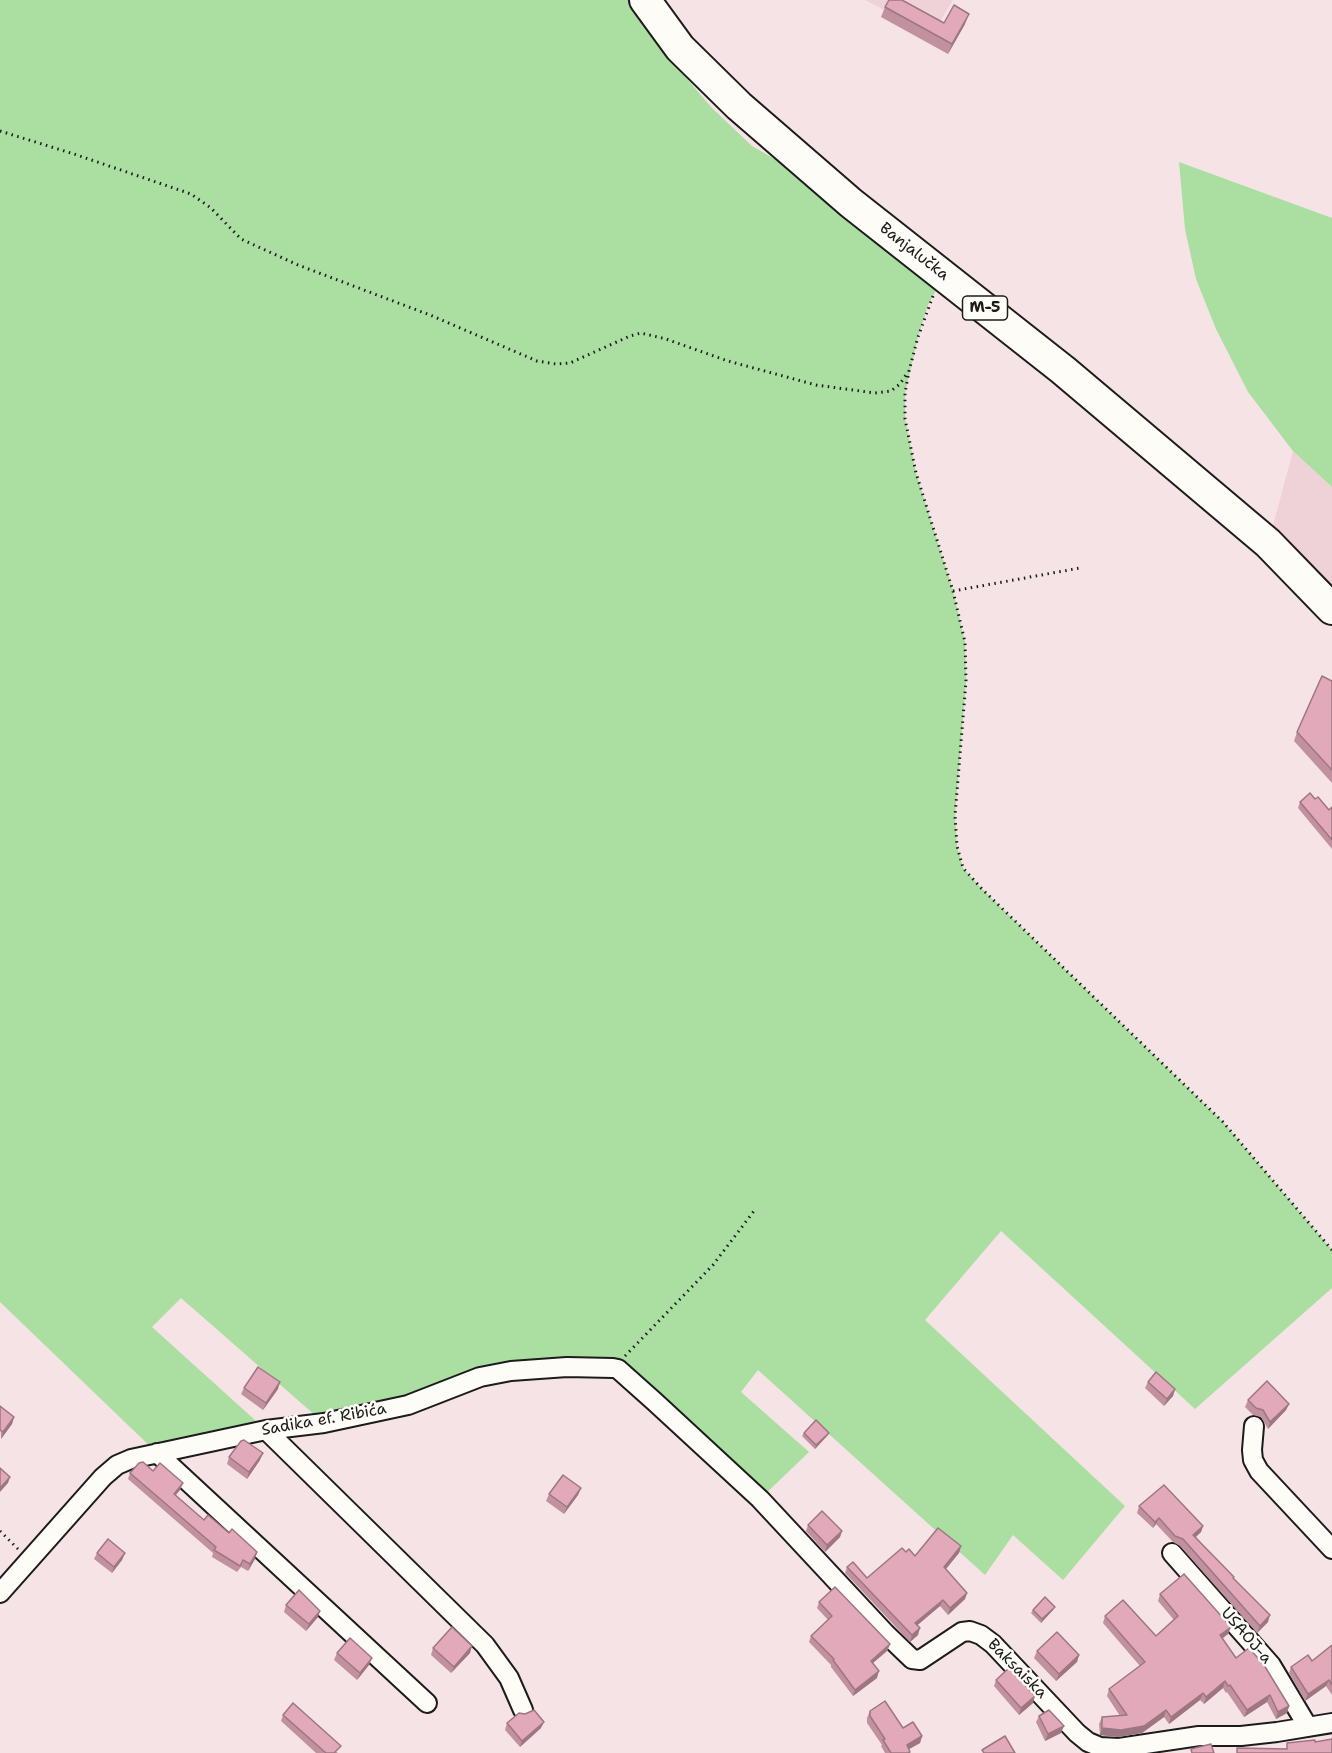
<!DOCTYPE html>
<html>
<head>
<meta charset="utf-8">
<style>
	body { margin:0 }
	canvas { display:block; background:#f5e3e5 }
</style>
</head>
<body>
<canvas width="1332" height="1753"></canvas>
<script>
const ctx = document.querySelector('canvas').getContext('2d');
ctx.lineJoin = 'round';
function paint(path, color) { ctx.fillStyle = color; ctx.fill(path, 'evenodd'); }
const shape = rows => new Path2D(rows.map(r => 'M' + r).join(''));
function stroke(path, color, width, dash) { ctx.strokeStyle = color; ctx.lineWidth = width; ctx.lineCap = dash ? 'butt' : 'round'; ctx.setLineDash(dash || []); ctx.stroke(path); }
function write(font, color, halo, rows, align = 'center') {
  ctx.font = font + ' "Shantell Sans",sans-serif'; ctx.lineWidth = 5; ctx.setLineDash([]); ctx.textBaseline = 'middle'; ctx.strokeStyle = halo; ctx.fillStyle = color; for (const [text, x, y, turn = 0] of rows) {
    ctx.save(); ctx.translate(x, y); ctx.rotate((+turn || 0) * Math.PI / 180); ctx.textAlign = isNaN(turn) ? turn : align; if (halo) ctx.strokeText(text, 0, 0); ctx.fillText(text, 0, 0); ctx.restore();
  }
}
const built = shape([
	[865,0,953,0,932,35],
	[1293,451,1332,487,1332,609,1268,544]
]);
const green = shape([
	[0,0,629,0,657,44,712,108,752,146,851,203,944,276,928,305,918,337,905,393,905,419,916,473,953,591,965,642,966,681,955,816,957,846,963,868,982,889,1223,1122,1332,1250,1332,1288,1195,1409,1001,1231,925,1320,1125,1506,1063,1580,1013,1535,985,1575,758,1370,741,1392,809,1452,760,1499,618,1369,511,1371,324,1423,181,1298,152,1327,266,1430,157,1453,0,1302],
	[1179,162,1332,218,1332,487,1293,451,1248,392,1216,329,1196,279,1185,229]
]);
const path = shape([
	[0,131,74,154,191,194,211,208,241,239,298,265,430,315,537,361,556,364,570,363,630,336,641,333,666,339,728,361,816,385,875,393,891,391,900,384,908,372],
	[933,296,918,337,909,371,905,393,905,419,916,473,953,591,965,642,966,681,955,816,957,846,963,868,982,889,1223,1122,1332,1250],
	[953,591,1080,568],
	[625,1356,713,1265,754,1211],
	[0,1531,18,1549]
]);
const minor = shape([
	[1254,1426,1252,1450,1253,1460,1259,1471,1332,1549],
	[266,1430,485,1645,509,1678,523,1710],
	[157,1453,427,1703],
	[1172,1553,1271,1665,1308,1727],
	[0,1593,103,1477,117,1465,131,1459,266,1430,324,1423,408,1405,480,1377,511,1371,567,1367,613,1368,618,1369,655,1402,760,1499,885,1633,912,1659,920,1660,962,1632,970,1631,981,1635,993,1644,1077,1733,1088,1742,1100,1747,1119,1748,1199,1736,1241,1736,1277,1732,1332,1723]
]);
const primary = shape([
	[645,0,680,48,739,106,851,203,1063,370,1268,543,1332,609]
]);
const wall = shape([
	[885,7,944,23,965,24,948,54,881,17],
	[1332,681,1332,783,1294,741,1297,732],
	[1315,799,1329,810,1332,807,1332,849,1298,808,1300,802],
	[1148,1382,1175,1389,1173,1396,1164,1406,1145,1388],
	[244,1388,278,1389,263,1410,241,1394],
	[1248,1400,1289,1404,1286,1410,1268,1429,1261,1417,1253,1415,1245,1407],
	[0,1406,14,1417,12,1424,1,1439],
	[804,1433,829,1433,827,1436,815,1449,802,1436],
	[229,1457,260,1460,247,1479,227,1464],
	[153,1471,180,1490,176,1495,204,1520,255,1559,248,1571,241,1567,237,1572,212,1557,213,1553,128,1479,130,1473],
	[581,1488,578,1495,564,1514,546,1501,549,1494],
	[1139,1506,1203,1526,1201,1532,1196,1537,1233,1579,1268,1622,1257,1633,1180,1546,1173,1542,1156,1524,1153,1528,1137,1513],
	[808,1525,842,1531,840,1537,825,1552,806,1531],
	[961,1546,959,1553,945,1569,967,1593,965,1599,948,1615,940,1606,917,1625,918,1635,910,1642,845,1573,847,1567,867,1578,906,1552,915,1556],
	[97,1553,125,1553,122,1560,112,1573,94,1559],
	[1160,1594,1228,1634,1222,1638,1236,1658,1289,1706,1287,1713,1276,1719,1267,1702,1244,1717,1227,1692,1226,1693,1223,1688,1204,1704,1200,1700,1169,1724,1164,1717,1142,1733,1118,1737,1100,1735,1099,1724,1102,1717,1120,1716,1107,1696,1109,1689,1140,1666,1103,1623,1105,1616,1156,1636,1174,1620,1158,1601],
	[819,1602,890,1644,887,1651,873,1663,877,1678,853,1696,831,1667,831,1665,809,1642,811,1636,828,1620,817,1608],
	[286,1605,318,1617,306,1631,284,1612],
	[1033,1610,1053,1610,1041,1623,1031,1613],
	[1332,1645,1332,1695,1326,1686,1305,1701,1289,1673,1291,1667,1312,1661],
	[433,1648,470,1653,451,1673,431,1655],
	[1037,1651,1079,1655,1077,1662,1056,1681,1034,1658],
	[337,1653,369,1665,357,1680,334,1660],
	[996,1680,1033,1703,1019,1715,994,1686],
	[870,1711,903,1728,922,1736,920,1743,909,1749,910,1753,885,1753,881,1746,882,1745,867,1723,867,1718],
	[283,1715,338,1753,316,1753,281,1721],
	[1039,1716,1061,1733,1045,1741,1036,1722],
	[507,1723,541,1728,520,1747,505,1730]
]);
const shadedWall = shape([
	[969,14,965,24,948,54,952,44],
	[280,1382,278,1389,263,1410,266,1403],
	[1175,1389,1173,1396,1164,1406,1167,1399],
	[1289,1404,1286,1410,1268,1429,1270,1422],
	[14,1417,12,1424,1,1439,3,1432],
	[829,1433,827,1436,815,1449,816,1445],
	[263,1453,260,1460,247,1479,249,1472],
	[10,1477,8,1483,0,1492,0,1488],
	[183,1483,180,1490,171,1500,174,1494],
	[581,1488,578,1495,564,1514,567,1507],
	[1159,1518,1156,1524,1153,1528,1155,1522],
	[1203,1526,1201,1532,1191,1541,1193,1535],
	[842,1531,840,1537,825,1552,827,1545],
	[961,1546,959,1553,942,1574,944,1567],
	[257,1552,255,1559,248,1571,250,1564],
	[125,1553,122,1560,112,1573,114,1567],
	[967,1593,965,1599,948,1615,950,1608],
	[943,1600,940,1606,913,1629,915,1623],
	[1055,1607,1053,1610,1041,1623,1042,1619],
	[320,1611,318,1617,306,1631,309,1624],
	[1270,1615,1268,1622,1257,1633,1260,1626],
	[1231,1627,1228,1634,1218,1642,1220,1635],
	[920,1628,918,1635,910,1642,912,1635],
	[890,1644,887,1651,868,1667,871,1661],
	[472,1646,470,1653,451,1673,454,1667],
	[1079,1655,1077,1662,1056,1681,1059,1674],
	[372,1658,369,1665,357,1680,360,1673],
	[879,1671,877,1678,853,1696,855,1690],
	[1329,1680,1326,1686,1305,1701,1308,1694],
	[1225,1681,1223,1688,1204,1704,1206,1697],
	[1203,1693,1200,1700,1169,1724,1171,1717],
	[1270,1695,1267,1702,1244,1717,1247,1710],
	[1035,1696,1033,1703,1019,1715,1021,1708],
	[1289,1706,1287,1713,1276,1719,1278,1712],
	[1166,1710,1164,1717,1142,1733,1118,1737,1100,1735,1102,1728],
	[544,1722,541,1728,520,1747,522,1741],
	[1064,1726,1061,1733,1045,1741,1048,1734],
	[922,1736,920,1743,904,1752,907,1745]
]);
const building = shape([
	[889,0,902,0,944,23,954,5,969,14,952,44,885,7,889,0],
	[1322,676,1332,681,1332,770,1297,732,1322,676],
	[1310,793,1315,799,1318,797,1329,810,1332,807,1332,840,1300,802,1310,793],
	[258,1367,280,1382,266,1403,244,1388,258,1367],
	[1156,1372,1175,1389,1167,1399,1148,1382,1156,1372],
	[1267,1381,1289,1404,1270,1422,1263,1410,1256,1408,1248,1400,1267,1381],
	[0,1406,14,1417,3,1432,0,1430,0,1406],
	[816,1420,829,1433,816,1445,804,1433,816,1420],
	[244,1440,263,1453,249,1472,229,1457,241,1441,244,1440],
	[143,1462,153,1471,160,1463,183,1483,174,1494,204,1520,208,1515,229,1533,232,1529,257,1552,250,1564,243,1560,240,1566,214,1550,216,1547,130,1473,139,1463,143,1462],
	[0,1468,10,1477,0,1488,0,1468],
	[563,1475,581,1488,567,1507,549,1494,563,1475],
	[1164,1485,1203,1526,1193,1535,1234,1577,1233,1578,1270,1615,1260,1626,1183,1539,1175,1536,1159,1518,1155,1522,1139,1506,1164,1485],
	[822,1511,842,1531,827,1545,808,1525,822,1511],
	[938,1528,961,1546,944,1567,967,1593,950,1608,943,1600,915,1623,920,1628,912,1635,847,1567,853,1562,867,1578,902,1548,906,1552,909,1549,915,1556,938,1528],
	[108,1539,125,1553,114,1567,97,1553,108,1539],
	[1184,1574,1231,1627,1220,1635,1236,1658,1249,1648,1264,1665,1289,1706,1278,1712,1270,1695,1247,1710,1230,1685,1228,1686,1225,1681,1206,1697,1203,1693,1171,1717,1166,1710,1144,1726,1121,1730,1102,1728,1102,1717,1127,1715,1109,1689,1145,1662,1105,1616,1123,1600,1156,1636,1178,1616,1160,1594,1184,1574],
	[835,1587,890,1644,871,1661,879,1671,855,1690,833,1660,834,1659,811,1636,832,1616,819,1602,835,1587],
	[299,1590,320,1611,309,1624,286,1605,299,1590],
	[1045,1597,1055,1607,1042,1619,1033,1610,1045,1597],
	[452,1627,472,1646,454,1667,433,1648,452,1627],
	[1057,1632,1079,1655,1059,1674,1037,1651,1057,1632],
	[350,1638,372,1658,360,1673,337,1653,350,1638],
	[1332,1645,1332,1685,1329,1680,1308,1694,1291,1667,1308,1655,1312,1661,1332,1645],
	[1009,1668,1035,1696,1021,1708,996,1680,1009,1668],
	[885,1701,903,1728,913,1722,922,1736,907,1745,910,1752,908,1753,891,1753,883,1740,885,1739,870,1716,870,1711,885,1701],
	[293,1703,341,1746,334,1753,326,1753,283,1715,293,1703],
	[534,1710,544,1722,522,1741,507,1723,519,1713,525,1714,534,1710],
	[1049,1710,1064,1726,1048,1734,1039,1716,1049,1710],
	[1005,1736,1015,1753,984,1753,982,1750,1005,1736],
	[1332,1739,1332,1753,1237,1753,1237,1748,1287,1749,1287,1743,1315,1740,1315,1742,1332,1739],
	[1211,1744,1214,1753,1192,1753,1191,1749,1211,1744]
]);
const shields = [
	[985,308,45]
];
const shieldNames = [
	["M-5",985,308]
];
const streetNames = [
	["Banjalučka",914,252,38],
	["Sadika ef. Ribića",324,1420,-10],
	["USAOJ-a",1246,1636,49],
	["Baksaiska",1017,1669,45]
];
paint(built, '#efd2d8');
paint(green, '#aadfa1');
stroke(minor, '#1c1c1c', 22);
stroke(primary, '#1c1c1c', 34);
stroke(path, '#1c1c1c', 3, [1.5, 4.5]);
stroke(minor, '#fdfcf7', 18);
stroke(primary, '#fdfcf7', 30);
paint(wall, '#c291a0');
paint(shadedWall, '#9e7682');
paint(building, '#e2a9ba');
stroke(building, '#9e7682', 1.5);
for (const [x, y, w] of shields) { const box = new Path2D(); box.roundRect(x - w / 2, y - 12, w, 24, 4.5); ctx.fillStyle = '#fdfcf7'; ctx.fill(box); stroke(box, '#1c1c1c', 1.5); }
write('bold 15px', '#1c1c1c', null, shieldNames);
write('16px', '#1c1c1c', '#fdfcf7', streetNames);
</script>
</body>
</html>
